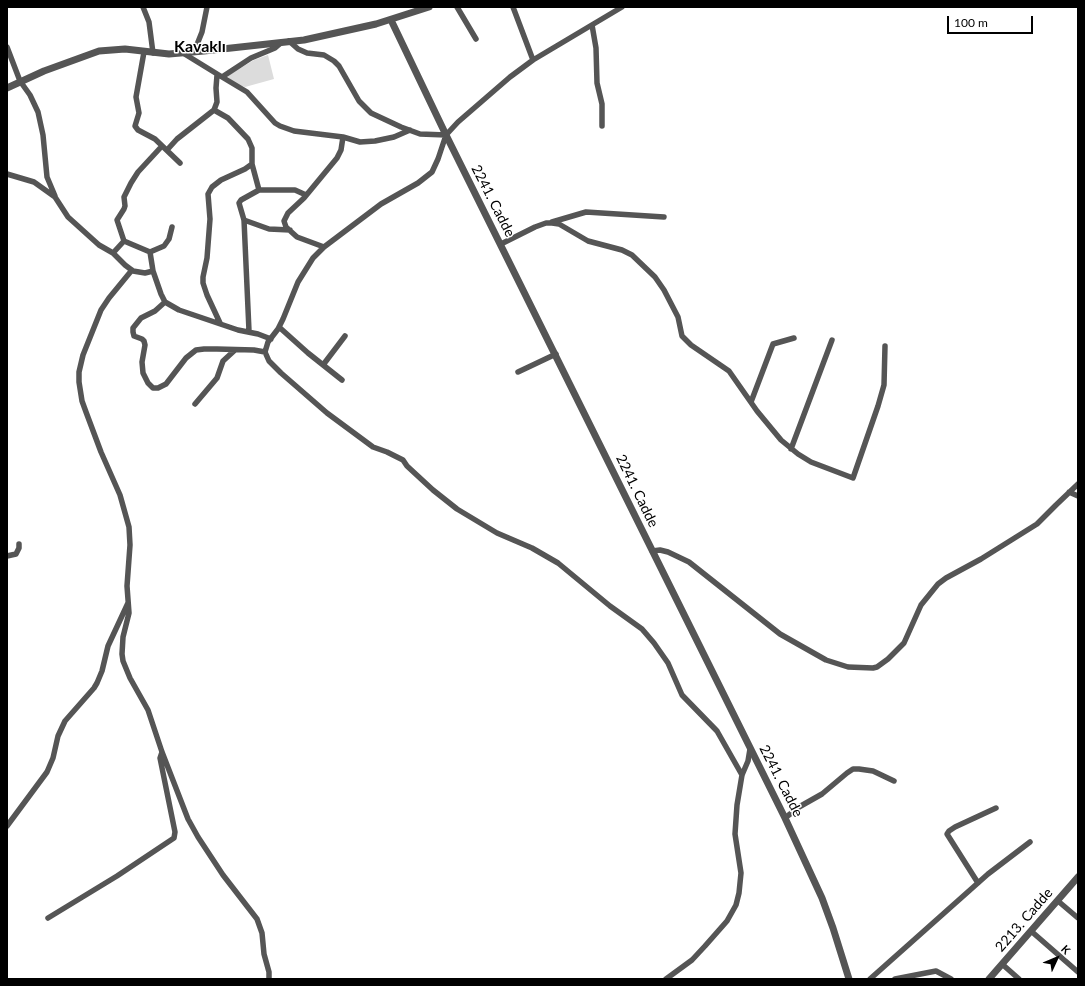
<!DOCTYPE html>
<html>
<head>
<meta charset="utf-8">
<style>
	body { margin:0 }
	#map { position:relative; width:1085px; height:986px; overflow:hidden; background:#fff; font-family:Lato,sans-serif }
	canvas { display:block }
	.frame { position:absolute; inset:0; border:8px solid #000; pointer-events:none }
	.north { position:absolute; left:1037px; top:938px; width:40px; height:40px; -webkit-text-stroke:3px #fff; paint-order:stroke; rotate:46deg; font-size:11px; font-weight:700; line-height:16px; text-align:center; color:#000 }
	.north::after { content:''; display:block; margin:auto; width:14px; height:18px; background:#000; clip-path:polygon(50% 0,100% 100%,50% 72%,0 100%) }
	.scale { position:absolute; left:947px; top:16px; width:86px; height:18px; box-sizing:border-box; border:2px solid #000; border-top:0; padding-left:5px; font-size:12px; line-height:14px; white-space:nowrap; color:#000; -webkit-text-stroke:3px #fff; paint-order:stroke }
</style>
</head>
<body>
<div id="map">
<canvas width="1085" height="986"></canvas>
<div class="frame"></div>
<div class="north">K</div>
<div class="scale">100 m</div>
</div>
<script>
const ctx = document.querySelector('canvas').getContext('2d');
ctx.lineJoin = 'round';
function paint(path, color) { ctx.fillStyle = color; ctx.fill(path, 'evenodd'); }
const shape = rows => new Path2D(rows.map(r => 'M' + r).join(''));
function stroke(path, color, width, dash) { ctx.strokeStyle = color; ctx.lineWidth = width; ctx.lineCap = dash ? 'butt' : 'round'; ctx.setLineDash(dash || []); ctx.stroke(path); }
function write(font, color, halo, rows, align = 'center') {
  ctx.font = font + ' Lato,sans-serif'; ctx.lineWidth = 3; ctx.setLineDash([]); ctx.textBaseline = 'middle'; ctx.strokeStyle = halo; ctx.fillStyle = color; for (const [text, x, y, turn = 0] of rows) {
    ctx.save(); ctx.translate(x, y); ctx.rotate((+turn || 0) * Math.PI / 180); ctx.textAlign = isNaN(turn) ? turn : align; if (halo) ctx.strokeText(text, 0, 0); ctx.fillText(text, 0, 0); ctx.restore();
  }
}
const green = shape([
	[268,55,274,79,245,87,234,83,227,76,254,60]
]);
const minor = shape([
	[143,7,149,22,153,53],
	[457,7,476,39],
	[513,7,533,60],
	[622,7,533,60,510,77,458,122,446,135,438,159,432,172,418,183,381,204,324,247,313,258,298,282,283,319,278,329,268,342,265,352,269,361,281,373,327,413,373,447,387,452,403,460,407,466,433,490,457,509,497,533,532,548,558,563,610,606,642,629,654,643,668,663,682,695,717,731,742,775],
	[592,25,596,48,597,83,602,104,602,126],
	[289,41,298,49,307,53,324,55,334,61,339,66,359,101,371,113,401,127,420,134,446,135],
	[7,47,20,81,30,95,38,112,43,135,47,177,55,196],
	[144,52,136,97,139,113,135,126,138,130,155,139,180,163],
	[194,52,202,32,207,7],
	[183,53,222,77,251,58,275,48,282,42],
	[222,77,247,92,275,123,280,126,294,131,343,137,360,142,375,141,394,137,410,130],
	[214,110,228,118,248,139,252,148,252,164,259,190,295,190,306,195],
	[167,150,177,139,214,110,217,102,216,88,217,75],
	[7,174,34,182,55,197,68,217,99,245,113,253,124,241,117,220,124,209,125,206,124,197,131,183,138,172,162,146],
	[244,220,269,229,290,230],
	[552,222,586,212,664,217],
	[124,241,150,252,153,271,161,294,165,302,179,310,238,330,258,334,271,339],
	[501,244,535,227,546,223,552,223,559,224,588,241,622,250,632,255,655,277,664,290,678,317,682,336,691,345,729,371,757,411,781,440,798,454,811,462,853,478,878,406,884,385,885,346],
	[324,247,297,237,286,227,284,221,288,213,304,198,337,158,341,150,343,137],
	[150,252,164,246,169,239,172,227],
	[113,253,125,265,133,271,145,273,153,271],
	[132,270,109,298,101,310,83,355,79,372,79,382,82,401,86,412,101,452,120,495,129,527,130,545,127,586,129,613,123,637,122,654,123,661,130,678,148,710,162,752,188,819,198,837,223,875,257,919,262,933,264,954,269,972,269,979],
	[165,302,155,311,141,318,133,328,133,332,134,336,142,339,144,341,145,345,142,362,143,373,148,383,153,388,158,388,166,384,186,358,196,350,204,349,217,349,254,350,265,352],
	[220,323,207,295,203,283,203,277,207,258,210,219,208,194,212,187,221,180,245,169,252,164],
	[279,327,308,353,342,380],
	[249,331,244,220,239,203,241,200,259,190],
	[323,365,345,336],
	[518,372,556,354],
	[751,402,773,344,794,338],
	[195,404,217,378,223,361,235,350],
	[791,449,832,340],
	[1069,492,1078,496],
	[652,551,660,550,668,552,689,562,780,634,826,660,848,667,873,668,877,667,888,659,904,643,921,605,938,584,946,578,981,559,1037,524,1056,505,1078,484],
	[7,556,16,554,19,548,19,544],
	[785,818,799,807,822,794,847,773,853,769,859,769,873,771,894,781],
	[7,826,47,772,53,758,58,736,65,721,94,688,97,683,102,671,108,646,128,603],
	[978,883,947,834,949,831,955,827,996,808],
	[1058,901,1078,918],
	[48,918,117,876,174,838,175,832,160,758,162,752],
	[1031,931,1078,972],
	[1002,964,1019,979],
	[666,979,692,960,705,946,727,921,736,905,739,893,741,873,735,834,737,805,742,775,748,761,750,749],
	[870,979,988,874,1030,842],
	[895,979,936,971,951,979]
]);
const tertiary = shape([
	[391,20,446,135,785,818,822,898,833,928,849,979],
	[7,88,44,71,99,51,125,49,169,54,204,51,304,40,376,24,429,7],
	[989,979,1078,877]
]);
const streetNames = [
	["2241. Cadde",493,201,63],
	["2241. Cadde",637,491,64],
	["2241. Cadde",781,781,63],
	["2213. Cadde",1024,920,-49]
];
const quarterNames = [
	["Kavaklı",200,47]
];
paint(green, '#dcdcdc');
stroke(minor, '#555', 5.5);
stroke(tertiary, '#555', 7);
write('14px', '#000', '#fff', streetNames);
write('bold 16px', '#000', '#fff', quarterNames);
</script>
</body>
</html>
